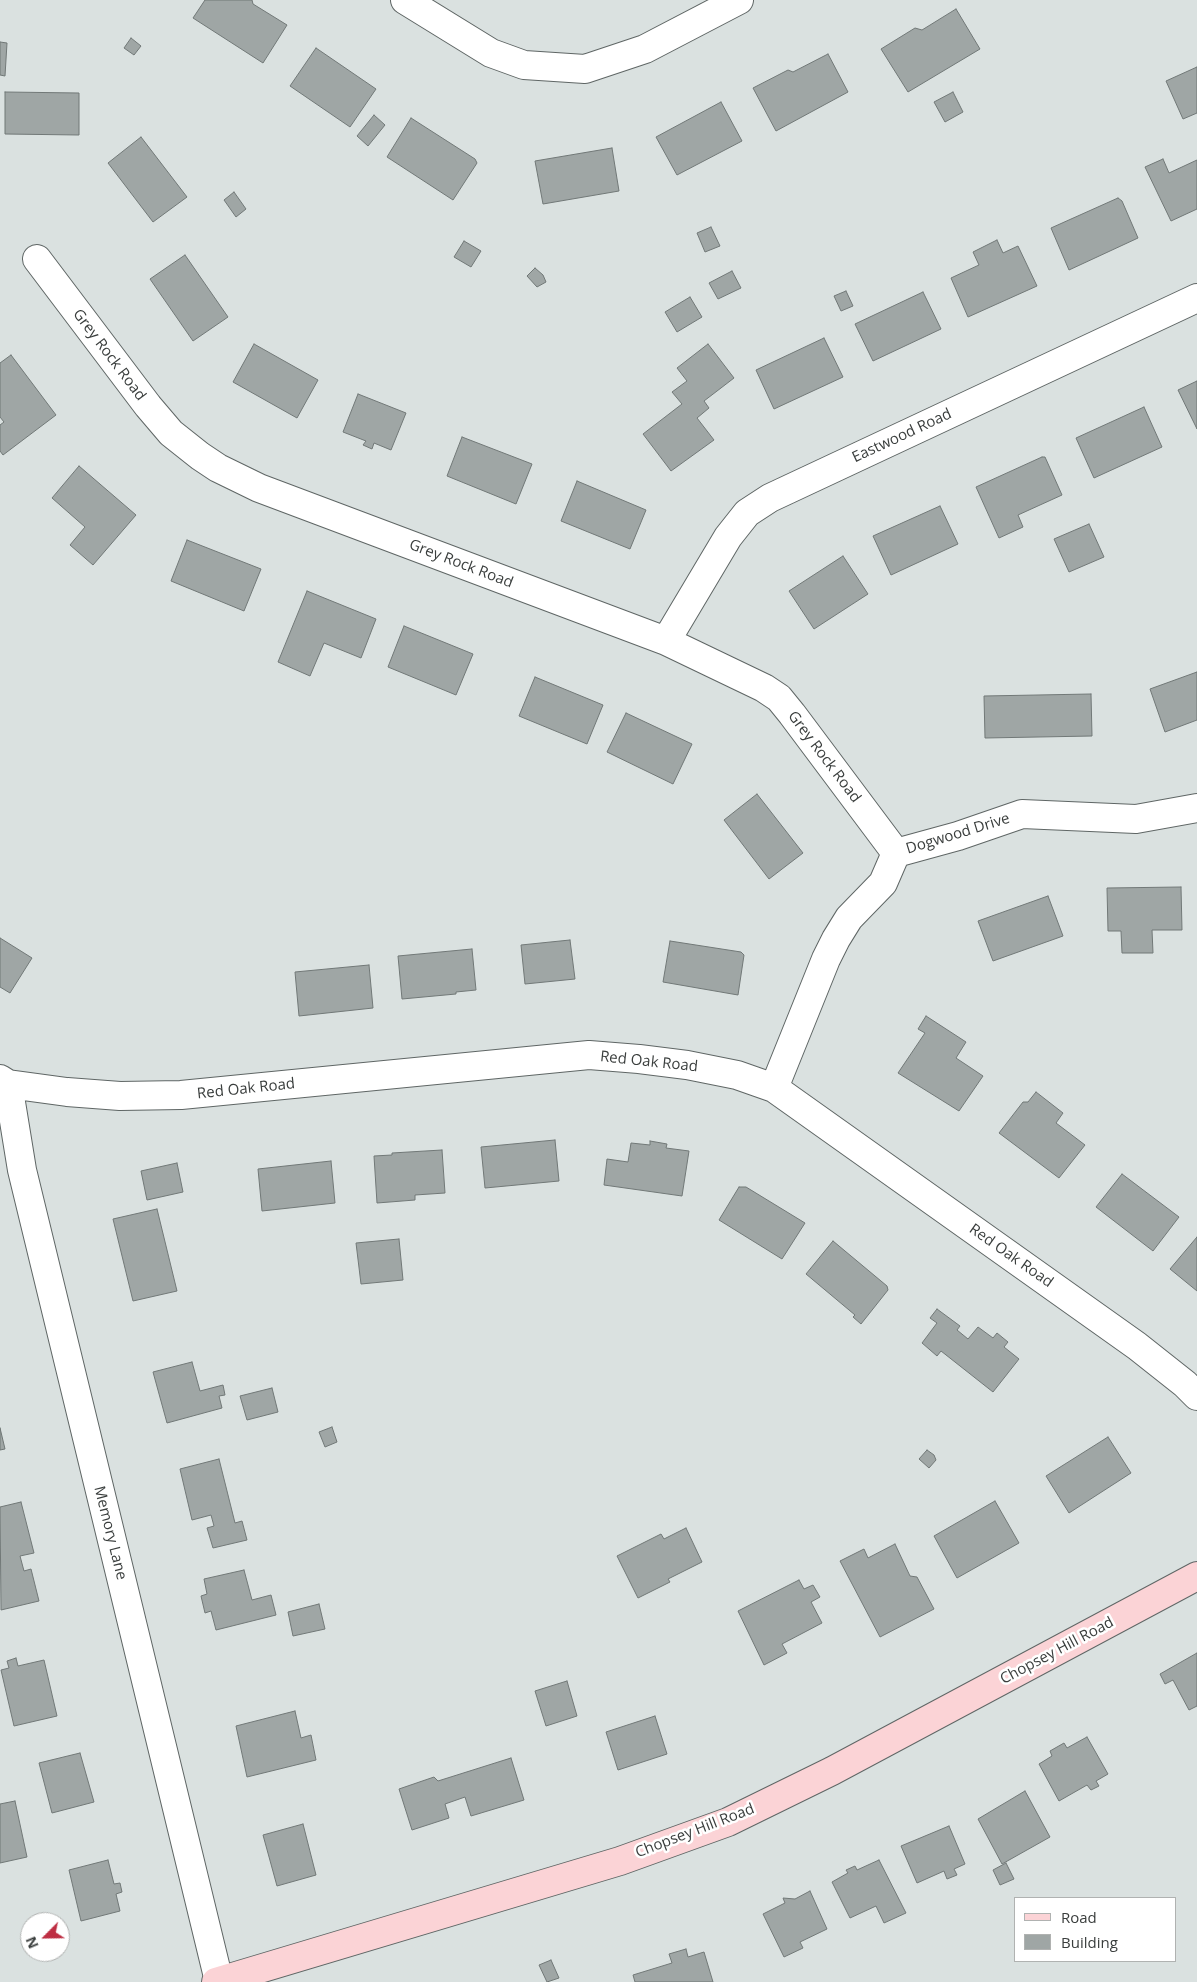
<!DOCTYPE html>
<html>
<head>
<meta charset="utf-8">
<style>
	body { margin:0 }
	#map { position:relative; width:1197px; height:1982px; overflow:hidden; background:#dae1e0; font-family:"Open Sans",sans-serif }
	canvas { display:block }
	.legend { position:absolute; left:1014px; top:1897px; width:162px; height:65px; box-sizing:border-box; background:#fff; border:1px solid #b0b2b1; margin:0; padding:6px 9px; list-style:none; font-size:15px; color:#3a3e3d }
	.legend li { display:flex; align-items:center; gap:10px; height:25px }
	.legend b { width:25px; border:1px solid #b0b2b1 }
	.north { position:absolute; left:20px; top:1912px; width:50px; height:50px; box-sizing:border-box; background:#fff; border:1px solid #b0b2b1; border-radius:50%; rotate:247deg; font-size:14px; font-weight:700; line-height:20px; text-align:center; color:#3a3e3d }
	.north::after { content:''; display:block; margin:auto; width:18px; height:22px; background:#be2e43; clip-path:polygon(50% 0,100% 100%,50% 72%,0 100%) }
</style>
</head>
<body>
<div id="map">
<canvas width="1197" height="1982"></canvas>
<ul class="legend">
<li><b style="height:6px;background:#fbd3d6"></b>Road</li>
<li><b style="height:14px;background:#9fa6a5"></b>Building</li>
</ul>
<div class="north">N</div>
</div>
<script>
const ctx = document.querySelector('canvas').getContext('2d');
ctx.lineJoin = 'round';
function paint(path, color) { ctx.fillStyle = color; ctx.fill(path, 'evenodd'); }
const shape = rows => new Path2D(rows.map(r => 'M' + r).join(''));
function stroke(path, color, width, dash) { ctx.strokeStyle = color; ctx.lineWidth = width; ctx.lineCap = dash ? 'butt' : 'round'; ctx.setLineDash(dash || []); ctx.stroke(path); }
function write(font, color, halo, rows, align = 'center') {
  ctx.font = font + ' "Open Sans",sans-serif'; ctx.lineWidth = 5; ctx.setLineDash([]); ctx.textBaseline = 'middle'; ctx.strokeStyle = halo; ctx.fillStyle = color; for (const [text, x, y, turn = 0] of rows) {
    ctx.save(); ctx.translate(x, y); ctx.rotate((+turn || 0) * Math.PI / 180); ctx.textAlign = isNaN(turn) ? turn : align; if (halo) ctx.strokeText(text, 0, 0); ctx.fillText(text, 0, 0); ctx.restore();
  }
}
const building = shape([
	[205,0,252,0,253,4,287,25,263,63,193,18,205,0],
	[956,9,980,49,908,92,881,49,915,28,922,30,956,9],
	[131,38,141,46,134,55,124,48,131,38],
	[0,42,7,43,5,76,0,75,0,42],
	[316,48,376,89,350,127,290,86,316,48],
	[828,54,848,92,776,131,753,88,788,70,793,72,828,54],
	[1197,67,1197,113,1183,119,1166,81,1197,67],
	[5,92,79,93,79,135,5,134,5,92],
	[953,92,963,112,945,122,934,102,953,92],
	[721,102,742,141,677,175,656,137,721,102],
	[374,115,385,125,368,146,357,136,374,115],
	[411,118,475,159,477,163,453,200,387,157,411,118],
	[141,137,187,197,153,222,108,163,141,137],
	[612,148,619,191,543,204,535,161,612,148],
	[1163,159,1169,173,1197,160,1197,209,1171,221,1145,167,1163,159],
	[234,192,246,209,236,217,224,200,234,192],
	[1118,198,1122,201,1138,238,1069,270,1051,228,1118,198],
	[711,227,720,246,705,252,697,233,711,227],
	[997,240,1003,253,1018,246,1037,286,968,317,951,278,979,265,973,252,997,240],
	[464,241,481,251,471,267,454,257,464,241],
	[185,255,228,317,193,341,150,279,185,255],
	[535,268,543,275,546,282,537,287,527,276,535,268],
	[732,271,741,288,718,299,709,283,732,271],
	[846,291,853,306,841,311,834,296,846,291],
	[923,292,941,329,873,361,855,324,923,292],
	[690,297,702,317,677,332,665,312,690,297],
	[824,338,843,377,774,409,756,370,824,338],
	[254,344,318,380,297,418,233,382,254,344],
	[708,344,734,378,704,401,709,408,697,418,714,440,671,471,643,434,682,404,672,392,687,381,677,368,708,344],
	[11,355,56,415,3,455,0,451,0,425,4,422,0,417,0,363,11,355],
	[1197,381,1197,429,1178,390,1197,381],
	[358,394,406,413,391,450,374,443,372,449,363,445,366,441,343,432,358,394],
	[1144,407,1162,447,1094,478,1076,438,1144,407],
	[462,437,532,464,516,504,447,476,462,437],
	[1042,457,1045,457,1062,495,1018,515,1023,527,999,538,976,487,1042,457],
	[79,466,136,515,93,565,70,545,85,527,52,498,79,466],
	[577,481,646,510,630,549,561,521,577,481],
	[940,506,958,544,891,575,873,536,940,506],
	[1089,524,1104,557,1069,572,1054,539,1089,524],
	[187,540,261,569,244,611,171,581,187,540],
	[843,556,868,594,814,629,789,591,843,556],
	[307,591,376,619,361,658,324,643,310,676,278,662,307,591],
	[404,626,473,654,456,695,388,667,404,626],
	[1197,672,1197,720,1165,732,1150,689,1197,672],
	[535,677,603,705,587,744,519,716,535,677],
	[1091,694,1092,736,985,738,984,696,1091,694],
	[626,713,692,744,673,784,607,752,626,713],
	[757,794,803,853,769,879,724,820,757,794],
	[1181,887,1182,930,1152,930,1153,953,1122,953,1121,931,1108,931,1107,888,1181,887],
	[1048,896,1063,936,993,961,978,921,1048,896],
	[0,938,32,958,10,993,0,987,0,938],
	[570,940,575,979,525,984,521,945,570,940],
	[670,941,741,952,744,955,738,995,663,982,670,941],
	[472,949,476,990,456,992,456,994,402,999,398,956,472,949],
	[369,965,373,1008,299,1016,295,972,369,965],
	[926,1016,966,1042,956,1058,983,1076,959,1111,898,1073,925,1033,918,1029,926,1016],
	[1036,1092,1063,1113,1056,1123,1085,1145,1059,1178,999,1133,1023,1102,1028,1102,1036,1092],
	[555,1140,559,1181,485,1188,481,1147,555,1140],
	[650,1141,667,1144,666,1148,689,1151,682,1196,604,1185,607,1159,628,1162,631,1143,650,1145,650,1141],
	[442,1150,445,1193,415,1195,415,1200,377,1203,374,1156,392,1155,392,1153,442,1150],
	[331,1161,335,1203,262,1211,258,1169,331,1161],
	[177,1163,183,1192,147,1200,141,1171,177,1163],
	[1122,1174,1179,1217,1153,1251,1096,1207,1122,1174],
	[739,1187,746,1187,805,1223,782,1259,719,1220,739,1187],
	[157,1209,177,1291,133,1301,113,1219,157,1209],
	[1197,1237,1197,1291,1170,1269,1197,1237],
	[399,1239,403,1280,361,1284,356,1243,399,1239],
	[833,1241,887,1286,888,1290,861,1324,853,1317,855,1315,806,1274,833,1241],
	[937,1309,960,1326,957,1330,968,1339,978,1327,993,1338,997,1333,1008,1342,1004,1347,1019,1359,993,1392,941,1351,937,1356,922,1343,937,1323,930,1318,937,1309],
	[192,1362,200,1391,223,1385,225,1395,219,1396,222,1408,167,1423,153,1372,192,1362],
	[272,1388,278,1412,247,1420,240,1396,272,1388],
	[332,1427,337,1442,325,1447,319,1432,332,1427],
	[0,1428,5,1449,0,1450,0,1428],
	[1108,1437,1131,1473,1069,1513,1046,1476,1108,1437],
	[927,1450,934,1455,936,1460,929,1468,919,1459,927,1450],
	[219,1459,235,1523,242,1521,247,1540,213,1548,207,1528,214,1526,211,1515,192,1520,180,1469,219,1459],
	[995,1501,1019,1543,957,1578,934,1536,995,1501],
	[21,1502,34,1553,20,1556,24,1571,31,1569,39,1601,1,1610,0,1507,21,1502],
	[686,1528,702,1562,668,1579,670,1582,638,1598,617,1556,661,1534,664,1539,686,1528],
	[895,1544,910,1576,917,1577,934,1609,880,1637,840,1561,864,1549,868,1558,895,1544],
	[244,1570,252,1600,271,1595,276,1615,216,1630,211,1611,205,1613,201,1596,207,1594,204,1579,244,1570],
	[799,1580,804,1589,813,1585,820,1597,811,1602,822,1623,782,1644,787,1653,764,1665,738,1611,799,1580],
	[319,1604,325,1629,293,1636,288,1612,319,1604],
	[1197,1653,1197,1706,1189,1710,1173,1680,1165,1684,1160,1674,1197,1653],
	[16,1658,18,1666,44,1660,57,1716,14,1726,1,1670,9,1668,7,1661,16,1658],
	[567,1681,577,1716,546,1726,535,1691,567,1681],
	[295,1711,301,1738,311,1735,316,1760,247,1777,236,1726,295,1711],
	[655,1716,667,1754,618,1770,606,1732,655,1716],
	[1087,1737,1108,1774,1096,1781,1099,1786,1091,1790,1087,1785,1059,1801,1039,1764,1052,1756,1050,1751,1064,1743,1067,1748,1087,1737],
	[80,1753,94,1802,52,1813,39,1763,80,1753],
	[511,1758,524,1800,471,1816,465,1797,445,1804,449,1818,412,1830,399,1789,434,1777,438,1781,511,1758],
	[1025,1791,1050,1837,1002,1864,978,1819,1025,1791],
	[15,1801,27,1857,0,1863,0,1804,15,1801],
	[303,1824,316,1875,277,1886,263,1835,303,1824],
	[949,1826,965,1864,954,1869,957,1875,947,1879,944,1871,917,1883,901,1846,949,1826],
	[108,1860,114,1884,120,1883,122,1892,116,1894,120,1911,81,1921,69,1870,108,1860],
	[879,1860,906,1913,884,1923,876,1906,850,1918,832,1882,848,1873,846,1870,855,1866,857,1870,879,1860],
	[1006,1863,1014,1879,1000,1885,993,1870,1006,1863],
	[810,1891,827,1929,800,1942,803,1948,784,1957,763,1914,785,1903,783,1898,795,1899,810,1891],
	[686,1949,688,1957,704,1952,713,1982,635,1982,633,1975,672,1963,669,1954,686,1949],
	[551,1960,559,1978,547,1982,539,1965,551,1960]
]);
const street = shape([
	[405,0,491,53,524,65,585,69,645,49,739,0],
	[37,259,148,406,171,433,200,456,218,468,259,488,666,641,764,688,779,698,792,714,896,853],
	[666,641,728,537,747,513,770,498,1197,298],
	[896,853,958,836,1022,814,1136,819,1197,808],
	[0,1079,8,1084,67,1092,120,1096,181,1095,589,1055,639,1059,687,1065,737,1075,774,1088,1137,1346,1185,1384,1197,1396],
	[8,1084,22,1170,219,1981],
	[774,1088,826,959,836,939,849,918,883,883,896,853]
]);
const secondary = shape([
	[216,1982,620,1861,728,1822,832,1771,1197,1576]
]);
const streetNames = [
	["Grey Rock Road",109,355,53],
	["Eastwood Road",902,436,-25],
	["Grey Rock Road",461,564,21],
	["Grey Rock Road",824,757,53],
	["Dogwood Drive",958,834,-17],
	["Red Oak Road",649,1062,6],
	["Red Oak Road",246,1089,-6],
	["Red Oak Road",1011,1256,35],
	["Memory Lane",110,1533,76],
	["Chopsey Hill Road",1057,1651,-28],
	["Chopsey Hill Road",695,1831,-21]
];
paint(building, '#9fa6a5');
stroke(building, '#717877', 1);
stroke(street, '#5f6665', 30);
stroke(secondary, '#5f6665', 30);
stroke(street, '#fff', 28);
stroke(secondary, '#fbd3d6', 28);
write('15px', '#3a3e3d', '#fff', streetNames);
</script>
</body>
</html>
